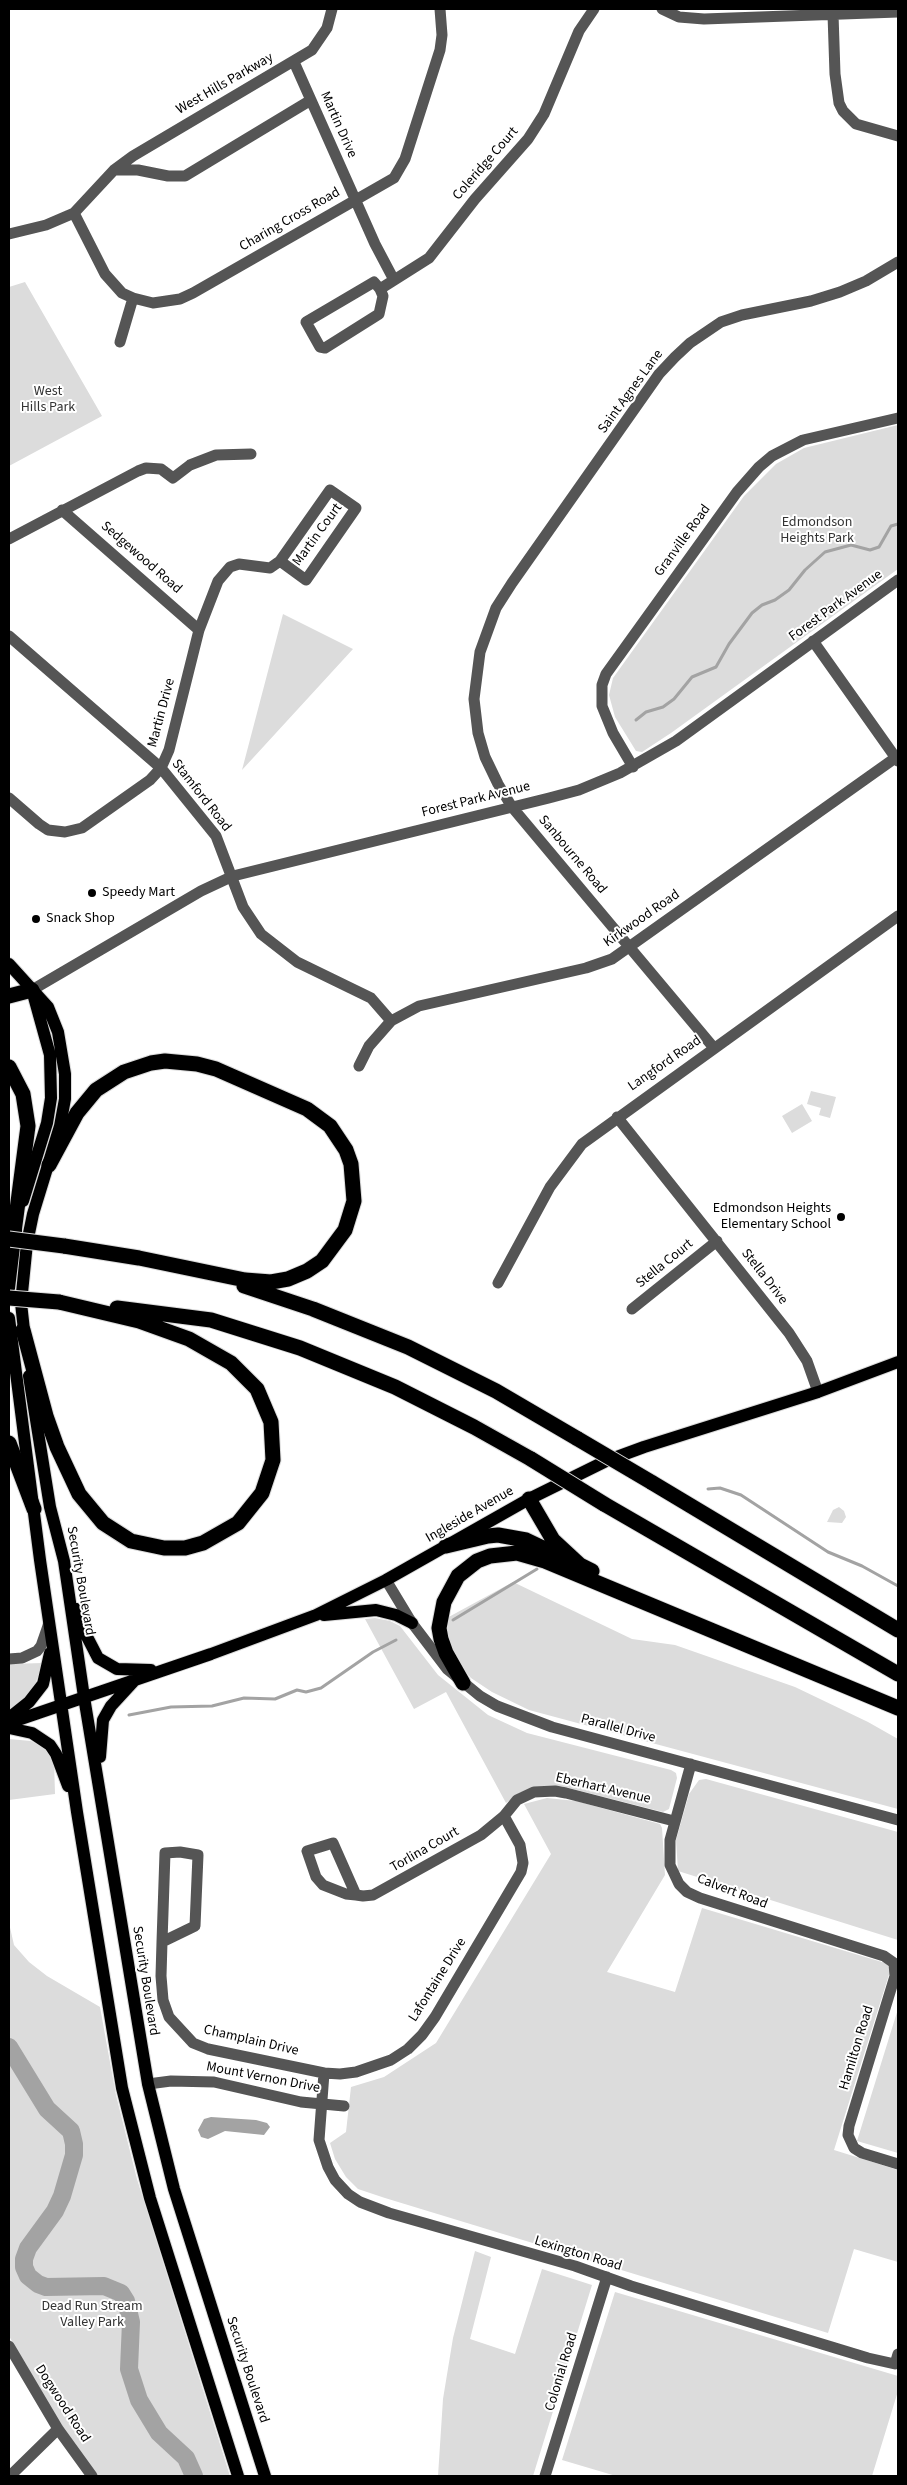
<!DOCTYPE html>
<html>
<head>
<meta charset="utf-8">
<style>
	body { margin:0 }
	#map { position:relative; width:907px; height:2485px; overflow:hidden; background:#fff; font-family:"Source Sans 3",sans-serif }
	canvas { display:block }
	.frame { position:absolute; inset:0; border:10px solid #000; pointer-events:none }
</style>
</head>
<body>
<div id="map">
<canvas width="907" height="2485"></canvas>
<div class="frame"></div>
</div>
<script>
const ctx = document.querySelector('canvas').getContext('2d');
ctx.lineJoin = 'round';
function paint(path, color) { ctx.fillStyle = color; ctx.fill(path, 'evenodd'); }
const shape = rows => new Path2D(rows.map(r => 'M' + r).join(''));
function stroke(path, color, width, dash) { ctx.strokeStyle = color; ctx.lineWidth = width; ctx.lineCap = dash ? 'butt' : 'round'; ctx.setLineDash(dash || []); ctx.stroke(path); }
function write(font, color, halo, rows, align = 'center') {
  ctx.font = font + ' "Source Sans 3",sans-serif'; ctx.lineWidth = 4; ctx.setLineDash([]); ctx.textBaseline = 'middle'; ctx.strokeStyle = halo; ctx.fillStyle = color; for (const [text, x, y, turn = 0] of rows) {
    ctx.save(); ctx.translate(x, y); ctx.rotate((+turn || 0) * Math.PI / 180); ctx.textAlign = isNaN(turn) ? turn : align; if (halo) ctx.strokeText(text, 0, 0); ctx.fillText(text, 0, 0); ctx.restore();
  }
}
const green = shape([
	[25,282,102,416,9,466,9,287],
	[898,425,898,569,671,733,642,752,636,751,615,717,609,695,613,678,744,496,776,464,804,448],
	[283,614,353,649,242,770],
	[811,1091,836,1097,830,1118,819,1115,821,1108,807,1104],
	[802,1104,812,1121,792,1133,782,1116],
	[839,1507,844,1511,846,1517,842,1523,827,1522,833,1510],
	[513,1582,632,1639,675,1645,795,1687,868,1722,898,1739,898,1809,529,1710,492,1692,471,1678,455,1660,449,1644,445,1619],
	[375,1618,390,1621,400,1626,438,1675,488,1715,527,1733,671,1770,676,1773,677,1778,669,1809,663,1812,561,1786,538,1787,519,1793,506,1803,446,1692,414,1709,365,1619],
	[43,1663,34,1687,23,1702,9,1710,9,1664],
	[9,1739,31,1741,44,1748,54,1760,55,1794,9,1800],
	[706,1779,898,1832,898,1940,678,1871,676,1840,689,1794,699,1780],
	[547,1798,576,1801,660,1824,662,1828,665,1875,607,1972,675,1992,702,1908,892,1965,834,2150,898,2170,898,2262,854,2249,828,2333,385,2198,358,2189,346,2177,335,2159,330,2143,346,2132,351,2087,384,2077,436,2043,551,1854,524,1804],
	[9,1923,14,1945,29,1962,47,1976,100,2007,116,2095,137,2179,230,2476,97,2476,57,2421,9,2336],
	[898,2009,898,2153,857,2141],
	[475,2251,491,2257,470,2339,515,2354,542,2269,592,2285,533,2476,438,2476,443,2399,453,2338],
	[615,2292,898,2376,898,2391,872,2476,616,2476,562,2460]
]);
const water = shape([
	[211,2117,256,2120,267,2123,270,2127,264,2135,225,2131,208,2139,201,2137,198,2130,204,2119]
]);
const stream = shape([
	[636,720,646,712,663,707,674,699,692,677,716,667,729,644,752,613,762,605,775,600,789,590,805,570,825,552,851,545,870,550,879,547,891,526,898,524],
	[708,1489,720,1488,741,1495,828,1552,862,1566,898,1586],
	[453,1620,537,1569],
	[129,1715,171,1707,212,1706,244,1698,275,1699,297,1690,306,1692,321,1688,373,1652,396,1640]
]);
const river = shape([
	[9,2047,47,2109,71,2131,74,2144,74,2155,62,2196,55,2211,28,2248,24,2259,24,2267,28,2276,38,2284,46,2287,104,2286,121,2293,126,2301,131,2322,129,2369,139,2400,159,2433,186,2458,194,2476]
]);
const minor = shape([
	[662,9,679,17,704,19,898,12],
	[833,14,835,74,839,103,843,111,856,124,898,136],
	[294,62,375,244,394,280],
	[115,170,138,170,168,176,185,176,311,100],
	[74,213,105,274,122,293,133,298,153,303,180,299,193,293,394,178,405,159,440,50,442,35,440,9],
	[9,234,46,225,74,213,114,170,133,156,312,50,327,28,332,9],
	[380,289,383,296,379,314,325,348,320,347,306,322,374,282,380,289,429,258,475,199,528,139,544,114,579,31,594,9],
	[120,342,133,298],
	[62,510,199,630],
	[9,539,138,471,146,468,161,469,173,478,190,465,216,455,251,454],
	[9,636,161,768,216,836,243,907,261,934,297,962,371,998,391,1021],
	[813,641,898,761],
	[633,767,613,733,602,706,602,685,606,674,737,492,759,467,772,456,803,440,898,418],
	[9,798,39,824,48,830,65,832,82,828,150,780,161,768,169,750,199,630,218,581,230,567,239,564,270,568,280,561,330,490,356,508,306,580,280,561],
	[32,990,201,891,233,876,549,798,579,790,620,773,676,741,898,580],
	[714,1048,512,807,498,784,485,757,478,733,474,699,480,652,496,608,512,583,659,374,675,357,690,343,721,322,742,315,811,301,840,292,866,281,898,262],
	[359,1066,369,1046,391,1021,419,1006,586,968,612,959,898,756],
	[617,1117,789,1333,807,1361,818,1392],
	[498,1283,550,1187,582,1144,898,916],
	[632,1309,717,1241],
	[386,1580,412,1623,447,1669,480,1696,497,1706,552,1727,898,1820],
	[9,1659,22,1658,37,1651,41,1646,49,1623],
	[691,1764,670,1840,670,1865,679,1884,687,1892,700,1898,884,1956,894,1963,895,1976,849,2126,848,2135,854,2148,862,2153,898,2164],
	[504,1816,520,1845,523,1863,521,1872,435,2017,422,2035,408,2049,391,2060,356,2072,340,2074,324,2073,319,2140,328,2167,335,2180,348,2194,360,2202,389,2213,575,2266,631,2286,868,2358,895,2364,898,2354],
	[356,1895,333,1843,307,1851,316,1877,323,1885,346,1894,356,1895,363,1896,373,1895,481,1835,504,1816,517,1800,534,1792,555,1791,566,1793,674,1821],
	[162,1942,195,1926,198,1855,180,1852,165,1853,162,1942,161,1976,163,2000,169,2017,193,2043,208,2049,324,2073],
	[148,2084,171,2081,214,2082,301,2102,344,2106],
	[9,2346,58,2429,92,2476],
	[10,2476,58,2429],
	[545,2476,607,2277]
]);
const major = shape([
	[9,964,48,1007,58,1032,65,1074,65,1099,60,1126,33,1214,27,1243,21,1303,25,1339],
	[23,1201,47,1123,51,1098,50,1055,32,990],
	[9,1288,16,1230],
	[9,1318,40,1560,77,1812,122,2088,150,2198,238,2476],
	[29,1376,50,1507,64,1561,84,1697,148,2084,174,2189,265,2476],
	[77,1609,83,1629,98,1658,117,1669,151,1670],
	[324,1615,376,1610,396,1615,412,1623],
	[9,1718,29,1702,43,1684,50,1653],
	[9,1723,211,1654,316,1615,386,1580,529,1499,606,1461,644,1447,818,1392,898,1362],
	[9,1728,32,1733,50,1745,56,1754,68,1786],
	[100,1757,103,1720,111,1706,134,1681]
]);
const highway = shape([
	[9,996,32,990],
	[9,1067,23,1094,28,1126,13,1240],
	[49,1165,77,1113,96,1090,124,1072,151,1063,165,1061,197,1064,216,1069,307,1109,330,1126,346,1150,351,1164,354,1201,345,1230,322,1261,307,1271,288,1279,271,1282,245,1280,139,1258,64,1246],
	[244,1286,313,1309,408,1347,496,1391,578,1439],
	[117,1308,211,1320,300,1348,395,1387,474,1427,531,1459],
	[23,1330,46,1416,57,1447,79,1494,103,1523,131,1541,164,1548,185,1548,203,1543,238,1523,262,1493,273,1460,271,1422,257,1389,231,1363,189,1339,139,1321,59,1302],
	[9,1443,34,1509],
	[651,1482,898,1630],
	[529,1499,553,1540,580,1565,592,1571],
	[604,1504,898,1674],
	[446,1546,488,1536,498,1535,526,1540,566,1559],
	[463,1683,446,1653,441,1639,439,1628,444,1602,458,1576,477,1561,490,1556,517,1553,545,1561,898,1708]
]);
const highwayBridge = shape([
	[9,1239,64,1246],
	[9,1298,59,1302],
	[578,1439,651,1482],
	[531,1459,604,1504]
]);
const markers = [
	[92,893,5,"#000"],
	[36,919,5,"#000"],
	[841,1217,5,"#000"]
];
const streetNames = [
	["West Hills Parkway",225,84,-30],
	["Martin Drive",338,125,66],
	["Coleridge Court",486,164,-49],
	["Charing Cross Road",290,220,-30],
	["Saint Agnes Lane",631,392,-54],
	["Martin Court",318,535,-54],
	["Granville Road",683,541,-54],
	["Sedgewood Road",141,558,41],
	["Forest Park Avenue",836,606,-36],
	["Martin Drive",162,713,-75],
	["Stamford Road",201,796,52],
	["Forest Park Avenue",476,800,-14],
	["Sanbourne Road",572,855,50],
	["Kirkwood Road",642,919,-35],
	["Langford Road",665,1064,-35],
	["Stella Court",665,1264,-39],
	["Stella Drive",764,1277,52],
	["Ingleside Avenue",470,1515,-30],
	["Security Boulevard",80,1581,80],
	["Parallel Drive",618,1729,15],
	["Eberhart Avenue",603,1789,13],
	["Torlina Court",425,1850,-30],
	["Calvert Road",732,1892,21],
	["Lafontaine Drive",438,1980,-58],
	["Security Boulevard",145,1981,81],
	["Champlain Drive",251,2041,13],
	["Hamilton Road",857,2048,-73],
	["Mount Vernon Drive",263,2078,11],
	["Lexington Road",578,2254,17],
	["Security Boulevard",247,2370,72],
	["Colonial Road",562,2372,-73],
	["Dogwood Road",62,2404,57]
];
const parkNames = [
	["West",48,392],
	["Hills Park",48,408],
	["Edmondson",817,523],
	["Heights Park",817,539],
	["Dead Run Stream",92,2307],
	["Valley Park",92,2323]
];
const poiNames = [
	["Speedy Mart",102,893],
	["Snack Shop",46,919],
	["Edmondson Heights",831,1209,"right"],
	["Elementary School",831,1225,"right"]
];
paint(green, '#dcdcdc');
paint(water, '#a3a3a3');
stroke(stream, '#a3a3a3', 3);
stroke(river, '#a3a3a3', 18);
stroke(major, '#dbdbdb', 14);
stroke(highway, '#dbdbdb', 17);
stroke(minor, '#555', 11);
stroke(major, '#000', 12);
stroke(highway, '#000', 15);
stroke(highwayBridge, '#dbdbdb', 17, []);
stroke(highwayBridge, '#000', 15);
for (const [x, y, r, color] of markers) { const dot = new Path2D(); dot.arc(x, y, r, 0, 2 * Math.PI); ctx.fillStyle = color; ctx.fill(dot); stroke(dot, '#fff', 2); }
write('14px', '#000', '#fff', streetNames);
write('14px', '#333', '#fff', parkNames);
write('14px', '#000', '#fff', poiNames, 'left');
</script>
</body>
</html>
